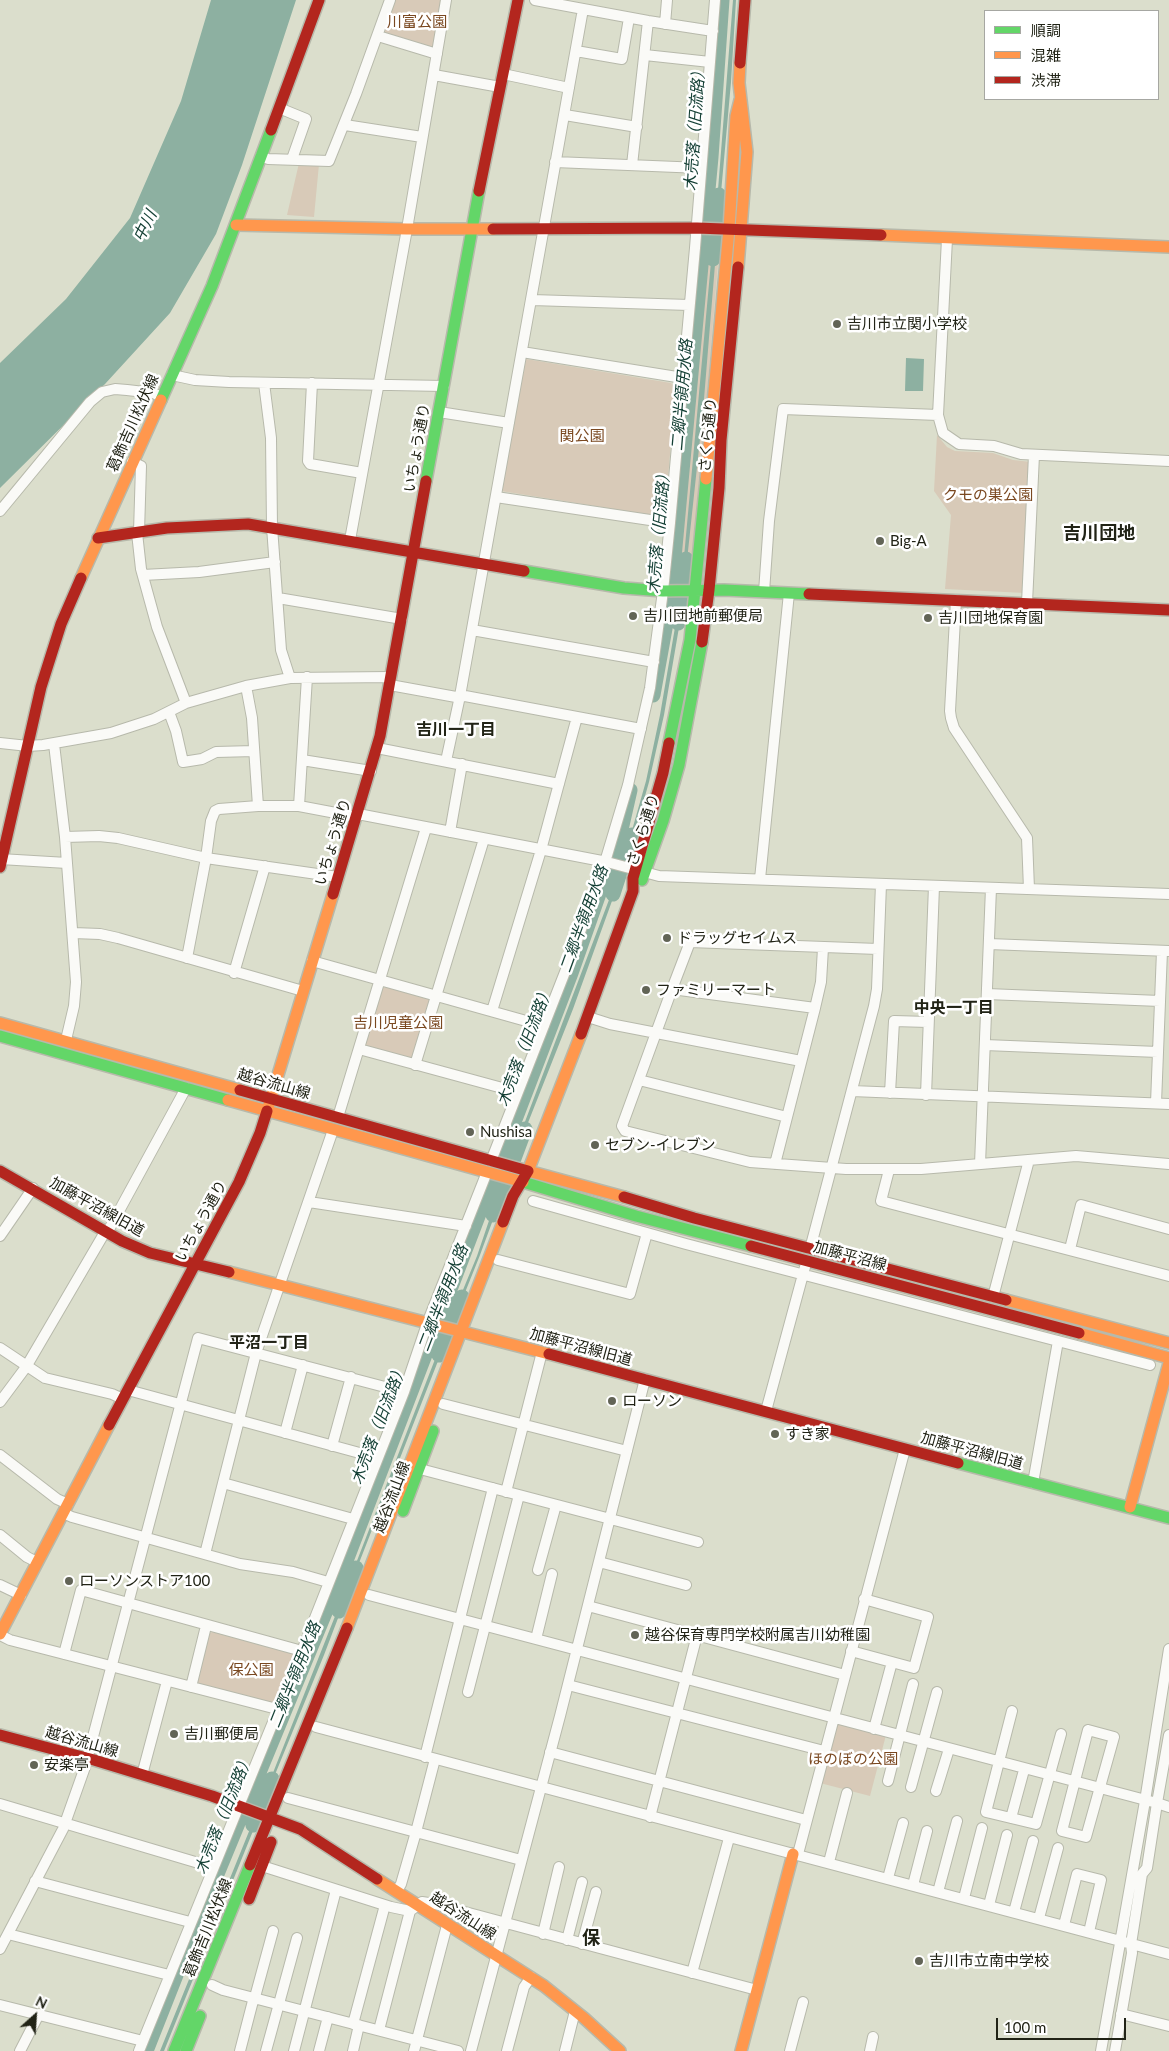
<!DOCTYPE html>
<html>
<head>
<meta charset="utf-8">
<style>
	body { margin:0 }
	#map { position:relative; width:1169px; height:2051px; overflow:hidden; background:#dbdecc; font-family:Lato,"Noto Sans JP",sans-serif }
	canvas { display:block }
	.legend { position:absolute; left:984px; top:10px; width:175px; height:90px; box-sizing:border-box; background:#fff; border:1px solid #a6a7a2; margin:0; padding:6px 9px; list-style:none; font-size:15px; color:#212316 }
	.legend li { display:flex; align-items:center; gap:10px; height:25px }
	.legend b { width:25px; border:1px solid #a6a7a2 }
	.north { position:absolute; left:10px; top:1991px; width:50px; height:50px; -webkit-text-stroke:4px #fff; paint-order:stroke; rotate:26deg; font-size:14px; font-weight:700; line-height:20px; text-align:center; color:#212316 }
	.north::after { content:''; display:block; margin:auto; width:18px; height:22px; background:#212316; clip-path:polygon(50% 0,100% 100%,50% 72%,0 100%) }
	.scale { position:absolute; left:996px; top:2018px; width:130px; height:22px; box-sizing:border-box; border:2px solid #212316; border-top:0; padding-left:6px; font-size:15px; line-height:18px; white-space:nowrap; color:#212316; -webkit-text-stroke:4px #fff; paint-order:stroke }
</style>
</head>
<body>
<div id="map">
<canvas width="1169" height="2051"></canvas>
<ul class="legend">
<li><b style="height:6px;background:#63d668"></b>順調</li>
<li><b style="height:6px;background:#ff974d"></b>混雑</li>
<li><b style="height:6px;background:#b3261e"></b>渋滞</li>
</ul>
<div class="north">N</div>
<div class="scale">100 m</div>
</div>
<script>
const ctx = document.querySelector('canvas').getContext('2d');
ctx.lineJoin = 'round';
function paint(path, color) { ctx.fillStyle = color; ctx.fill(path, 'evenodd'); }
const shape = rows => new Path2D(rows.map(r => 'M' + r).join(''));
function stroke(path, color, width, dash) { ctx.strokeStyle = color; ctx.lineWidth = width; ctx.lineCap = dash ? 'butt' : 'round'; ctx.setLineDash(dash || []); ctx.stroke(path); }
function write(font, color, halo, rows, align = 'center') {
  ctx.font = font + ' Lato,"Noto Sans JP",sans-serif'; ctx.lineWidth = 5; ctx.setLineDash([]); ctx.textBaseline = 'middle'; ctx.strokeStyle = halo; ctx.fillStyle = color; for (const [text, x, y, turn = 0] of rows) {
    ctx.save(); ctx.translate(x, y); ctx.rotate((+turn || 0) * Math.PI / 180); ctx.textAlign = isNaN(turn) ? turn : align; if (halo) ctx.strokeText(text, 0, 0); ctx.fillText(text, 0, 0); ctx.restore();
  }
}
const green = shape([
	[392,0,442,0,435,45,431,48,383,35],
	[299,163,319,164,314,217,287,215],
	[699,239,720,241,701,465,690,582,667,582],
	[526,359,671,383,676,388,665,510,658,516,501,491],
	[937,435,947,447,955,451,993,453,1013,460,1031,462,1025,593,945,589,951,515,934,491],
	[387,987,429,998,430,1002,413,1057,410,1059,366,1048,365,1044,382,988],
	[212,1632,293,1653,295,1658,276,1702,271,1703,199,1684,196,1682,210,1633],
	[840,1722,886,1735,870,1796,820,1783,836,1724]
]);
const water = shape([
	[211,0,296,0,242,165,216,234,170,313,105,384,0,488,0,363,66,299,130,218,181,101],
	[733,0,736,0,731,82,719,215,716,215],
	[713,240,717,240,703,411,685,579,682,579],
	[906,358,924,359,923,391,905,391],
	[679,604,683,604,664,715,649,782,628,856,625,855,646,781,660,715],
	[618,876,621,876,573,1009,518,1148,515,1148],
	[498,1194,501,1198,480,1255,456,1315,453,1314,477,1256],
	[444,1336,447,1338,350,1586,348,1584],
	[345,1591,348,1592,324,1655,265,1799,263,1798],
	[254,1819,257,1821,164,2051,160,2051]
]);
const river = shape([
	[713,259,719,195],
	[678,623,686,559],
	[653,695,670,601,711,157,722,0],
	[613,894,632,835],
	[493,1215,525,1129],
	[439,1355,462,1297],
	[339,1611,356,1568],
	[253,1825,272,1779],
	[146,2051,193,1932,339,1579,441,1313,571,973,620,834,630,790]
]);
const street = shape([
	[535,0,648,21,713,31],
	[665,24,667,0],
	[378,36,437,54],
	[576,51,622,59,629,18],
	[645,55,710,62],
	[503,74,569,88],
	[434,75,500,87],
	[279,108,306,119,292,159],
	[565,115,637,127],
	[345,125,422,137],
	[261,156,268,159,329,161,356,94,390,0],
	[555,162,701,168],
	[632,165,648,21],
	[947,239,938,415,943,433,959,444,994,446,1021,454,1169,461],
	[532,300,689,305],
	[522,352,683,378],
	[172,375,195,380,229,382,444,386],
	[264,383,271,438,272,527,281,650,290,678],
	[312,383,308,461,310,464,362,473],
	[439,412,509,423],
	[132,462,141,466,139,532],
	[496,497,670,523],
	[0,511,90,402,102,392,115,389,127,390,153,393,162,397],
	[137,533,141,569,157,627,186,703],
	[350,540,407,229,446,0],
	[143,575,199,572,275,562],
	[764,592,769,521,783,409,938,415],
	[278,598,402,619],
	[956,600,950,711,951,718,954,728,1027,838,1029,889],
	[1027,603,1034,455],
	[472,630,654,662],
	[390,685,456,697,465,696,641,729],
	[246,686,252,718,258,806],
	[169,712,176,731,183,762,202,759,216,752,254,751],
	[0,743,28,746,43,745,111,733,154,719,186,703,246,686,290,678,391,677],
	[54,744,65,837,76,982,74,1006,66,1040],
	[377,748,559,784],
	[302,760,371,771],
	[446,761,460,696,583,9],
	[299,806,307,677],
	[358,814,607,862,659,876,1169,894],
	[450,832,462,764],
	[65,837,99,836,118,838,206,858,338,877],
	[0,859,67,863],
	[760,879,789,593],
	[73,933,100,934,118,938,303,991],
	[989,944,1169,951],
	[823,948,821,982,815,1008,672,989,690,942,878,949],
	[187,958,206,858,211,821,215,811,219,809,258,806,299,806,357,817],
	[312,961,544,1026],
	[234,973,265,866],
	[672,989,622,1126,625,1131,750,1162,846,1169,921,1169,1076,1156,1169,1164],
	[987,994,1160,1001],
	[492,1011,541,850,577,717],
	[588,1017,610,1024,801,1061],
	[985,1045,1158,1052],
	[359,1049,517,1092],
	[415,1065,484,839],
	[639,1080,787,1117],
	[852,1091,1169,1104],
	[890,1093,894,1021,928,1022],
	[926,1095,934,886],
	[1156,1103,1162,951],
	[338,1117,426,828],
	[491,1161,574,949,605,862,628,785,650,688,663,591,670,523,695,248,715,0],
	[775,1164,815,1008],
	[980,1164,991,888],
	[889,1170,881,1201,1169,1276],
	[533,1201,686,1244,1150,1365],
	[309,1202,466,1226],
	[107,1233,186,1088],
	[0,1236,33,1188],
	[810,1249,874,1006,877,989,881,884],
	[1070,1249,1081,1205,1169,1229],
	[498,1260,630,1294,647,1233],
	[993,1297,1029,1160],
	[0,1348,45,1378,112,1394,123,1399],
	[128,1390,378,1458],
	[0,1402,26,1367,105,1232],
	[443,1404,627,1451],
	[766,1411,805,1267],
	[285,1433,303,1365],
	[332,1446,351,1377],
	[0,1455,57,1499,68,1504],
	[420,1469,698,1542],
	[223,1483,353,1519],
	[1033,1483,1058,1341],
	[506,1492,542,1352],
	[63,1513,72,1517,240,1564,293,1572,328,1582],
	[0,1535,27,1557,37,1562],
	[205,1554,256,1353,333,1130],
	[599,1562,686,1585],
	[538,1570,556,1505],
	[0,1585,21,1595],
	[369,1595,1157,1803,1147,1868,1142,1874,1131,1944,1132,1953,1115,2051],
	[588,1606,845,1675],
	[0,1635,10,1640,277,1709],
	[536,1639,552,1574],
	[851,1651,914,1668,928,1617,864,1599],
	[64,1654,81,1590,302,1651],
	[568,1685,824,1751],
	[191,1687,206,1626],
	[468,1692,519,1495],
	[1012,1711,986,1812,1036,1824,1061,1734],
	[316,1727,1169,1954],
	[874,1729,892,1662],
	[1088,1730,1114,1737,1086,1837,1062,1831,1088,1730],
	[1169,1735,1157,1803,1169,1807],
	[550,1752,806,1820],
	[425,1757,493,1488],
	[142,1775,167,1681],
	[888,1781,913,1684],
	[911,1787,937,1692],
	[936,1791,949,1749],
	[288,1798,521,1860],
	[0,1804,212,1867],
	[650,1817,697,1635],
	[1011,1818,1024,1770],
	[798,1854,905,1449],
	[829,1862,847,1793],
	[262,1866,391,1907,410,1911,422,1902,435,1904,757,1990],
	[888,1878,903,1823],
	[35,1881,190,1922],
	[913,1885,927,1831],
	[397,1891,401,1884,416,1832,435,1759],
	[938,1892,957,1821],
	[964,1898,982,1828],
	[989,1905,1007,1835],
	[1014,1912,1033,1841],
	[1039,1918,1058,1848],
	[1064,1925,1077,1874,1101,1880,1089,1932],
	[8,1934,169,1975],
	[543,1934,559,1867],
	[567,1940,582,1882],
	[582,1944,596,1892],
	[0,1949,63,1829,85,1767,198,1338,404,1392],
	[692,1973,729,1838],
	[212,1985,223,1990,458,2051],
	[255,1997,273,1931],
	[0,2005,143,2041],
	[1121,2014,1169,2026],
	[353,2024,385,1905],
	[379,2030,410,1911],
	[20,2051,39,2014],
	[139,2051,302,1651,404,1392,428,1321,487,1172],
	[240,2051,254,1997],
	[266,2051,297,1938],
	[294,2051,336,1890],
	[319,2051,328,2017],
	[353,2051,359,2025],
	[414,2051,446,1929,449,1925],
	[471,2051,560,1716,645,1379],
	[507,2051,524,1987,531,1977],
	[565,2051,575,2011],
	[790,2051,803,2002],
	[870,2051,873,2037],
	[1101,2051,1145,1801,1169,1649]
]);
const fast = shape([
	[161,400,212,286,271,130],
	[426,481,479,191],
	[524,571,624,588,663,591,724,590,809,594],
	[669,743,690,640,706,479],
	[642,880,663,821,679,765,702,642],
	[0,1036,228,1100],
	[523,1182,636,1216,751,1246],
	[958,1463,1169,1518],
	[403,1511,433,1431],
	[174,2051,250,1865],
	[186,2051,200,2016]
]);
const slow = shape([
	[236,225,407,229,493,229],
	[881,235,1169,247],
	[738,267,747,152,739,83,740,63],
	[706,479,729,229,736,116,740,100],
	[81,578,161,400],
	[0,1023,240,1090],
	[581,1034,528,1171,624,1197],
	[228,1100,523,1182],
	[267,1111,333,894],
	[229,1272,549,1354],
	[1006,1300,1169,1343],
	[1079,1333,1169,1358],
	[1130,1507,1169,1363],
	[347,1628,503,1222],
	[0,1634,109,1425],
	[377,1879,544,1986,584,2018,620,2051],
	[741,2051,793,1854]
]);
const jam = shape([
	[740,63,745,0],
	[271,130,319,0],
	[479,191,518,0],
	[493,229,697,228,881,235],
	[98,538,167,528,248,524,524,571],
	[809,594,1169,610],
	[702,642,709,590,719,488,721,440,738,267],
	[0,867,41,687,61,624,81,578],
	[333,894,380,736,426,481],
	[581,1034,633,891,633,878,663,773,669,743],
	[240,1090,528,1171,513,1196,503,1222],
	[0,1171,122,1241,150,1253,229,1272],
	[624,1197,694,1218,1006,1300],
	[751,1246,1079,1333],
	[549,1354,958,1463],
	[109,1425,239,1182,260,1133,267,1111],
	[0,1735,94,1760,212,1796,300,1829,377,1879],
	[250,1865,347,1628],
	[249,1899,271,1842]
]);
const markers = [
	[837,324,5,"#626456"],
	[880,541,5,"#626456"],
	[633,616,5,"#626456"],
	[928,618,5,"#626456"],
	[667,938,5,"#626456"],
	[646,990,5,"#626456"],
	[470,1132,5,"#626456"],
	[595,1145,5,"#626456"],
	[612,1401,5,"#626456"],
	[775,1434,5,"#626456"],
	[69,1581,5,"#626456"],
	[635,1635,5,"#626456"],
	[174,1734,5,"#626456"],
	[34,1765,5,"#626456"],
	[919,1961,5,"#626456"]
];
const parkNames = [
	["川富公園",417,22],
	["関公園",582,436],
	["クモの巣公園",988,495],
	["吉川児童公園",398,1023],
	["保公園",251,1670],
	["ほのぼの公園",853,1759]
];
const poiNames = [
	["吉川市立関小学校",847,324],
	["Big-A",890,541],
	["吉川団地前郵便局",643,616],
	["吉川団地保育園",938,618],
	["ドラッグセイムス",677,938],
	["ファミリーマート",656,990],
	["Nushisa",480,1132],
	["セブン-イレブン",605,1145],
	["ローソン",622,1401],
	["すき家",785,1434],
	["ローソンストア100",79,1581],
	["越谷保育専門学校附属吉川幼稚園",645,1635],
	["吉川郵便局",184,1734],
	["安楽亭",44,1765],
	["吉川市立南中学校",929,1961]
];
const streetNames = [
	["葛飾吉川松伏線",133,423,-66],
	["さくら通り",708,435,-85],
	["いちょう通り",417,448,-80],
	["さくら通り",643,830,-72],
	["いちょう通り",333,842,-73],
	["越谷流山線",274,1084,16],
	["加藤平沼線旧道",97,1207,29],
	["いちょう通り",201,1221,-61],
	["加藤平沼線",850,1256,15],
	["加藤平沼線旧道",581,1347,15],
	["加藤平沼線旧道",972,1451,15],
	["越谷流山線",392,1497,-69],
	["越谷流山線",82,1742,16],
	["越谷流山線",463,1916,33],
	["葛飾吉川松伏線",208,1928,-68]
];
const waterNames = [
	["木売落（旧流路）",695,127,-86],
	["中川",145,226,-64],
	["二郷半領用水路",682,395,-85],
	["木売落（旧流路）",659,530,-85],
	["二郷半領用水路",584,919,-70],
	["木売落（旧流路）",525,1046,-69],
	["二郷半領用水路",443,1298,-69],
	["木売落（旧流路）",379,1424,-69],
	["二郷半領用水路",295,1675,-68],
	["木売落（旧流路）",224,1814,-68]
];
const neighbourhoodNames = [
	["吉川一丁目",456,730],
	["中央一丁目",954,1008],
	["平沼一丁目",269,1343]
];
const quarterNames = [
	["吉川団地",1099,533],
	["保",591,1938]
];
paint(green, '#d8cab8');
paint(water, '#8db0a1');
stroke(river, '#8db0a1', 15);
stroke(street, '#b7b9ab', 12);
stroke(fast, '#b7b9ab', 14);
stroke(slow, '#b7b9ab', 14);
stroke(jam, '#b7b9ab', 14);
stroke(street, '#fafaf7', 10);
stroke(fast, '#63d668', 11);
stroke(slow, '#ff974d', 11);
stroke(jam, '#b3261e', 11);
for (const [x, y, r, color] of markers) { const dot = new Path2D(); dot.arc(x, y, r, 0, 2 * Math.PI); ctx.fillStyle = color; ctx.fill(dot); stroke(dot, '#fff', 2); }
write('15px', '#7a4820', '#fff', parkNames);
write('15px', '#212316', '#fff', poiNames, 'left');
write('15px', '#212316', '#fff', streetNames);
write('italic 16px', '#133f34', '#fff', waterNames);
write('bold 16px', '#212316', '#fff', neighbourhoodNames);
write('bold 18px', '#212316', '#fff', quarterNames);
</script>
</body>
</html>
